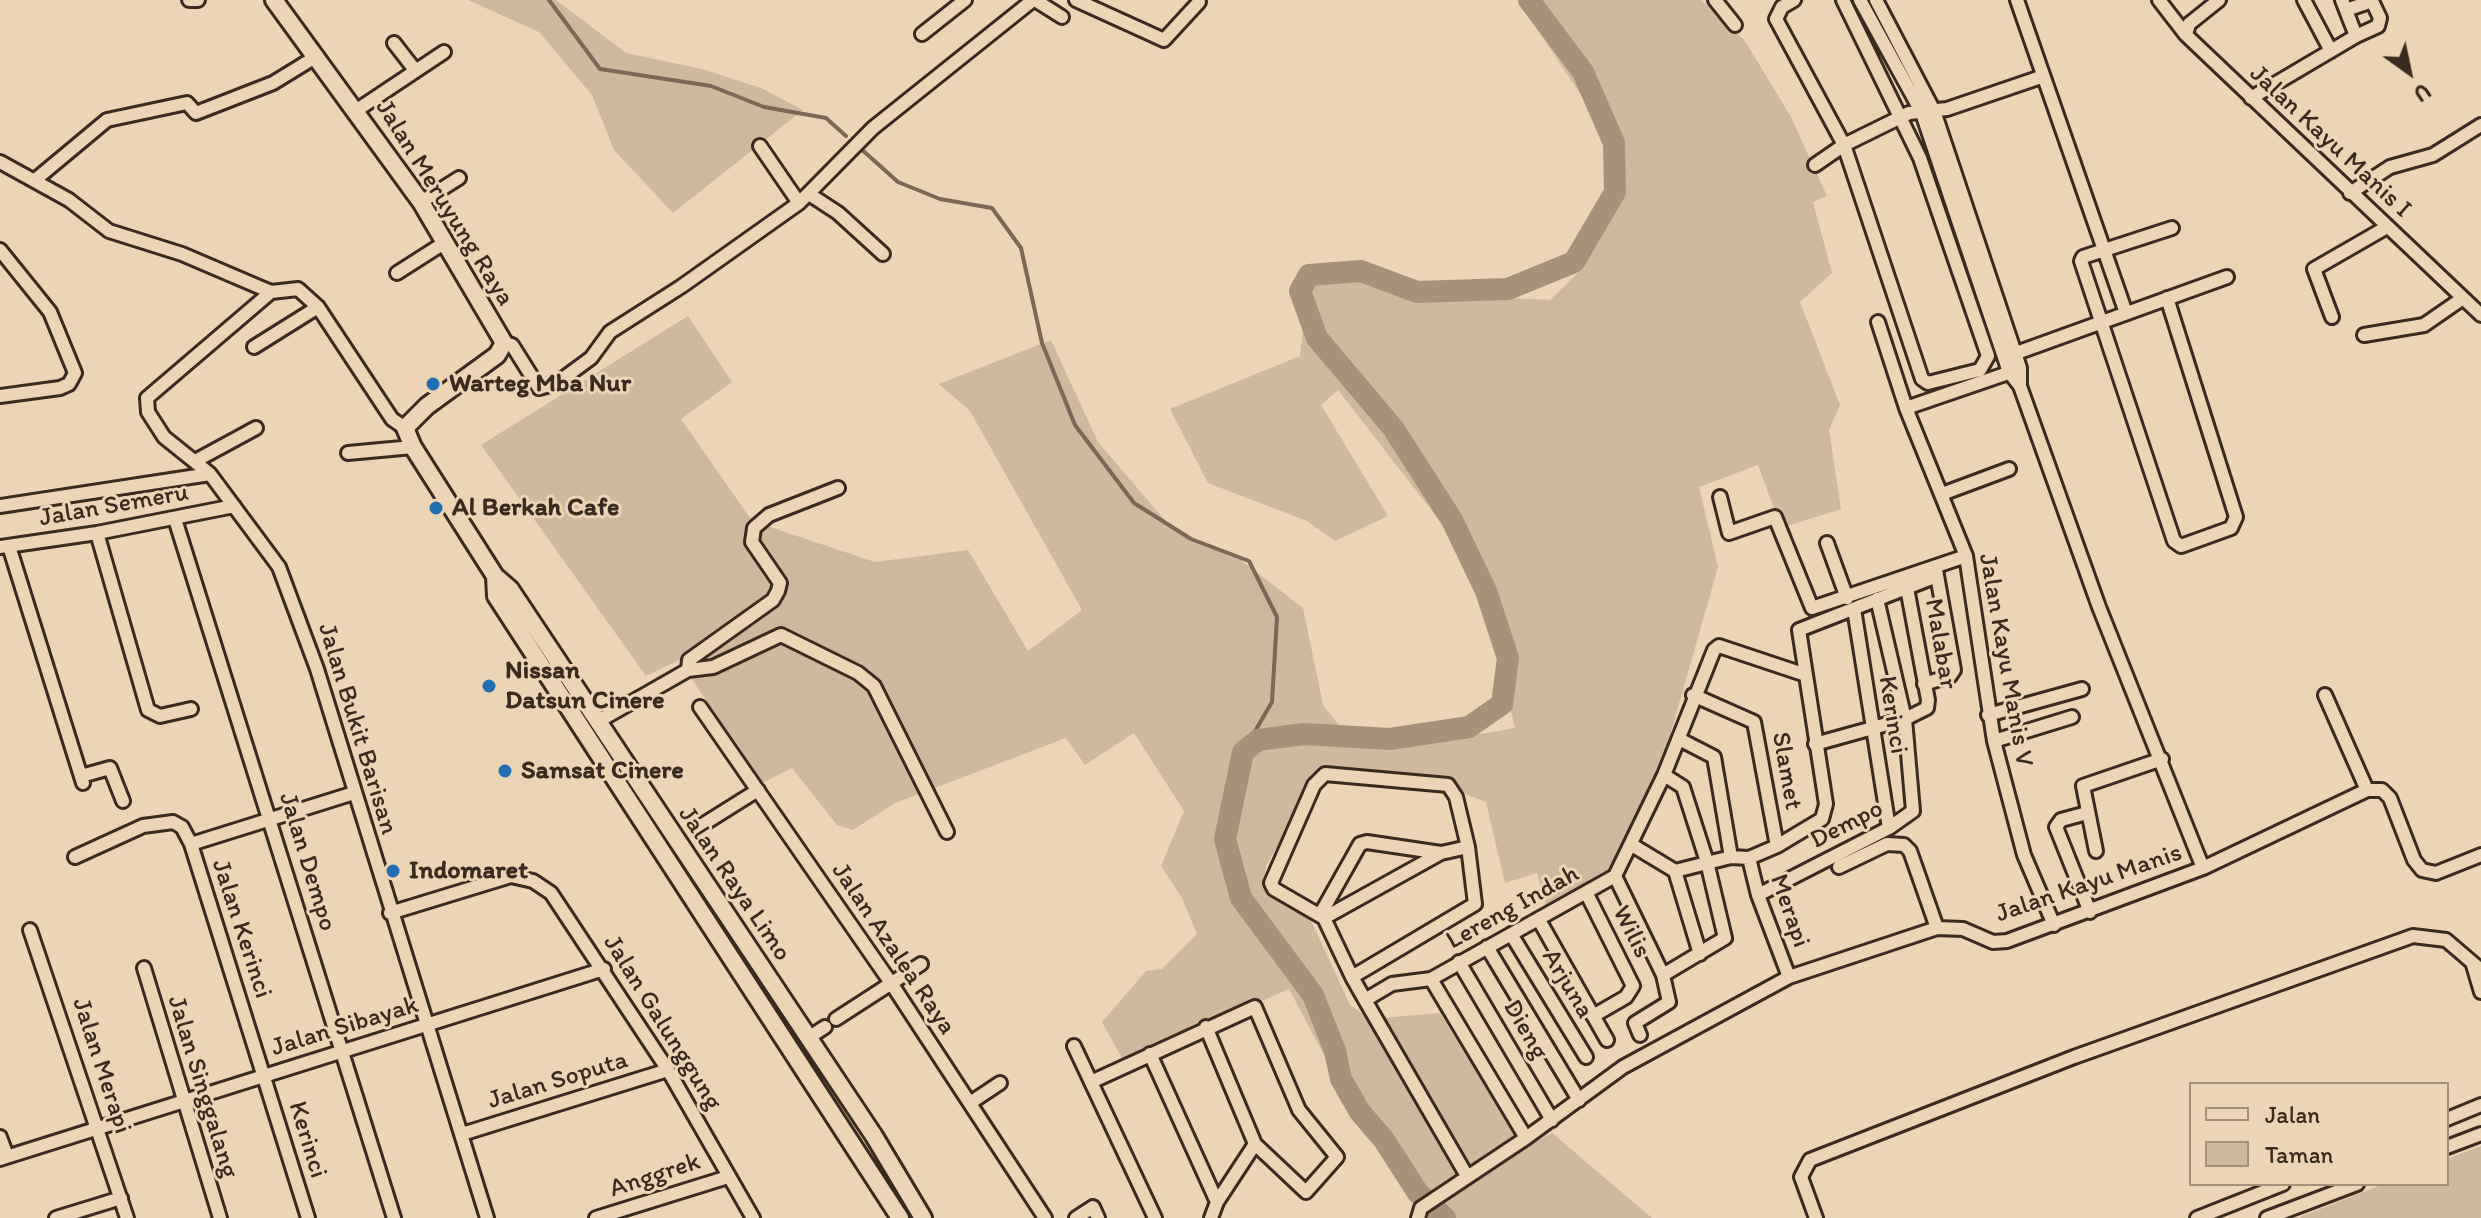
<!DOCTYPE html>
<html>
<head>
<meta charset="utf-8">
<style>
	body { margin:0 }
	#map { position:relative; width:2481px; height:1218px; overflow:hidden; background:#ecd4b4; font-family:Itim,sans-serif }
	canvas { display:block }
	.legend { position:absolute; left:2189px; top:1082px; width:260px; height:104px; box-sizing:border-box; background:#ecd4b4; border:2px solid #a59078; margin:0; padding:10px 14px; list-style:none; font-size:24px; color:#3b2a1e }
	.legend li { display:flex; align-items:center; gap:16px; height:40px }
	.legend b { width:40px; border:2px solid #a59078 }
	.north { position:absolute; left:2369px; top:32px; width:80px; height:80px; -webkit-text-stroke:6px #ecd4b4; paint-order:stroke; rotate:147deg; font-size:22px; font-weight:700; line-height:32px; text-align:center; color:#3b2a1e }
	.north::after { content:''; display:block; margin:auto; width:28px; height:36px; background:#3b2a1e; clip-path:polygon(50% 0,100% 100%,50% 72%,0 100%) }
</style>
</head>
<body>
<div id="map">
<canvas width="2481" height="1218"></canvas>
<ul class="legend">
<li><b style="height:10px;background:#ecd4b4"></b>Jalan</li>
<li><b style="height:22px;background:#d0b89c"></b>Taman</li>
</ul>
<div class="north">U</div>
</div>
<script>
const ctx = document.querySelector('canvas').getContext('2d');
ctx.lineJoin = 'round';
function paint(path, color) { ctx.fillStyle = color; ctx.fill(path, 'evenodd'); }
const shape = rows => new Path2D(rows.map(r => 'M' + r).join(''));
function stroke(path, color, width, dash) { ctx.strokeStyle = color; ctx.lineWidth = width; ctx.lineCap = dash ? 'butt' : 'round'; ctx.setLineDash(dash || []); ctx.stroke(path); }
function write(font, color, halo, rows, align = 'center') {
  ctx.font = font + ' Itim,sans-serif'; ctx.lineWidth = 6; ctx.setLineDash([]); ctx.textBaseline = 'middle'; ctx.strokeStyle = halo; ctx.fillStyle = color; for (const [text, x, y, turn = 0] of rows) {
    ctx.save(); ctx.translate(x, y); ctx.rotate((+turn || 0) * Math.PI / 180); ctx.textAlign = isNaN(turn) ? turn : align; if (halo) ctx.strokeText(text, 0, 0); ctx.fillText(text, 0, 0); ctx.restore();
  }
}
const green = shape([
	[468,0,556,0,626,53,702,69,761,88,803,110,673,213,614,150,592,95,539,32],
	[1518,0,1701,0,1745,41,1791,117,1827,196,1813,202,1832,273,1800,302,1840,405,1829,430,1841,509,1781,528,1758,465,1699,487,1718,567,1655,788,1608,876,1547,910,1537,873,1505,883,1486,802,1447,787,1320,771,1266,866,1263,885,1310,918,1350,1005,1370,1019,1440,1013,1524,1148,1552,1133,1652,1218,1440,1218,1381,1119,1361,1125,1289,989,1124,1062,1102,1022,1146,971,1162,969,1197,934,1182,898,1161,866,1184,811,1134,733,1085,765,1066,738,895,803,853,830,837,825,792,768,762,783,679,660,646,676,481,445,688,316,732,382,681,419,752,521,875,562,968,550,1028,651,1082,610,970,411,939,384,1051,340,1098,442,1175,532,1237,557,1303,608,1323,705,1346,734,1390,749,1515,728,1477,569,1338,390,1321,405,1388,516,1335,541,1307,521,1208,483,1170,409,1300,356,1308,286,1367,274,1463,296,1550,300,1583,268,1615,193,1600,124],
	[2481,1146,2481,1218,2297,1218,2384,1184,2447,1184,2447,1159]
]);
const stream = shape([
	[549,0,600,69,711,86,764,107,826,118,846,136],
	[860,148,898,182,940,199,992,208,1021,248,1042,343,1075,425,1134,503,1191,539,1249,561,1277,617,1272,702,1243,752]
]);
const river = shape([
	[1445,1218,1418,1193,1384,1140,1360,1112,1341,1079,1335,1051,1313,995,1241,898,1225,839,1243,752,1258,740,1304,734,1390,739,1469,727,1502,704,1508,658,1486,591,1452,520,1393,428,1317,338,1300,291,1309,275,1361,271,1417,292,1508,289,1574,262,1615,192,1614,143,1583,72,1529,0]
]);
const minor = shape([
	[189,0,198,0],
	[1035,0,1062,17],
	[1076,0,1164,40,1199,2],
	[1715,0,1735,25],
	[1794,0,1782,7,1776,19,1844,145,1922,379,1928,383,1980,370,1988,356,1920,158,1843,0],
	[1860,0,1922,113,2009,372,2020,386,2099,607,2203,868],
	[1876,0,1934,111,2020,368,2020,386],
	[2017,0,2126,313],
	[2159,0,2186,35],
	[2219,0,2189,24,2186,35,2481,315],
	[2304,0,2331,51],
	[2346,10,2372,1,2380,18,2378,26,2356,36],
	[922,34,965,0],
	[394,43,415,70],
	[2251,98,2356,36,2342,0],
	[357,110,444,52],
	[760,146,799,203],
	[0,162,69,200,109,231,182,254,271,292],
	[1815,165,1844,145,1909,113,1947,109,2041,77],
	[35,180,107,120,187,103,196,113,273,83,317,56],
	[2350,193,2390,167,2433,155,2481,125],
	[809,194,838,213,883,254],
	[421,202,459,178],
	[0,250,50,312,75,373,69,384,60,388,0,396],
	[397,273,444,243],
	[2167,298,2236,517,2231,528,2181,546,2174,541,2081,261,2083,257,2172,228],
	[2332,317,2314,269,2387,227],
	[1878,322,1906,408,1966,556,1994,741,2024,855,2054,925],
	[2364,335,2424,325,2463,298],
	[504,343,512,345,539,388,557,383,591,358,610,332,682,286,799,203,873,128,1033,0],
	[254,347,318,307],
	[2008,356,2227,277],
	[1906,408,2017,370],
	[348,453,413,447],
	[197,460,256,428],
	[210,474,164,437,148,412,147,398,271,292,298,289,318,307,392,419,405,428],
	[1942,494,2009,469],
	[1720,497,1729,533,1775,517,1812,608,1966,556],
	[0,506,210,474,279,567,317,669,487,1218],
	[175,519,394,1218],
	[97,533,148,710,160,716,191,709],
	[1827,543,1847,598],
	[9,546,83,783],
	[0,547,97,533,234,506],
	[1854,609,1889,828],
	[688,670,689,660,773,600,778,591,780,583,752,542,754,528,769,515,838,488],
	[1924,684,1950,676,1954,670,1936,570],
	[1693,695,1754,722,1777,846],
	[2325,695,2367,790],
	[700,707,891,983,1045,1218],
	[1988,715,2082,689],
	[597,722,688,670,713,667,781,635,858,673,874,686,947,832],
	[1679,739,1714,757,1731,857],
	[1994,741,2072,717],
	[1815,744,1905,719,1927,708,1928,700,1907,588],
	[81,776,110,768,123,801],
	[2087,813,2061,820,2056,827,2090,912],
	[699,827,758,790],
	[191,844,308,1218],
	[1632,845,1675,871,1731,857,1749,858,1777,846,1822,819,1826,804,1799,630,1937,576],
	[2096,851,2083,786,2162,759],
	[75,857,143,826,173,822,182,827,191,844,354,793],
	[1749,858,1758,895,1789,977],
	[1839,867,1887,844,1904,845,1910,851,1937,928],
	[1675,871,1700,954],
	[1615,876,1663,975,1669,1002,1635,1023,1640,1035],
	[1587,894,1633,986,1626,997,1593,1016],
	[1758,895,1889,828,1913,811,1905,719,1877,599],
	[390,913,511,876,533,881,551,893,668,1070,753,1218],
	[1320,915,1360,844,1367,842,1441,853],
	[1324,918,1441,853,1468,847],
	[1539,920,1607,1040],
	[30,930,127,1218],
	[1511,934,1586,1057],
	[1487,947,1579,1100],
	[1459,962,1552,1120],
	[2473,965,2481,992],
	[144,968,220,1218],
	[1663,975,1725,938,1707,862,1683,787,1664,775],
	[1352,977,1475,904,1468,847,1456,797,1448,785,1325,774,1314,785,1271,883,1274,889,1324,918,1352,977,1365,1000,1467,1176],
	[1431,979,1526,1138],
	[1365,1000,1392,984,1431,979,1615,876,1664,775,1714,650,1719,646,1803,674],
	[836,1019,921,964],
	[1206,1027,1255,1144,1217,1202,1211,1218],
	[808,1038,825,1027],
	[1074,1046,1155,1218],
	[1150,1054,1217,1202],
	[1091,1082,1255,1007,1299,1110,1337,1157,1306,1192,1255,1144],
	[970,1103,1000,1083],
	[2447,1119,2481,1105],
	[462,1134,668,1070],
	[0,1137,7,1156],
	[2447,1147,2481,1134],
	[0,1159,604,969],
	[56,1218,121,1198],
	[596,1218,728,1177],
	[1076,1218,1093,1207,1098,1218],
	[1418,1218,1421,1208,1526,1138,1623,1067,1789,977,1937,928,1963,929,1993,942,2007,941,2203,868,2367,790,2382,790,2390,798,2414,860,2422,870,2436,873,2481,855],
	[1816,1218,1801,1177,1810,1160,2074,1057,2413,936,2446,940,2481,970],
	[2197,1218,2283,1184],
	[2267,1218,2357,1184]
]);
const major = shape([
	[274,0,421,202,504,343,497,355,427,406,405,428,413,447,495,576,510,589,874,1136,923,1218],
	[495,576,496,596,900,1218]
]);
const markers = [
	[433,384,8,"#1f6fb2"],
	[436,508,8,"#1f6fb2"],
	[489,686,8,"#1f6fb2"],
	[505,771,8,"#1f6fb2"],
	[393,871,8,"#1f6fb2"]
];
const streetNames = [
	["Jalan Kayu Manis I",2330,142,43],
	["Jalan Meruyung Raya",444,203,58],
	["Jalan Semeru",114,506,-10],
	["Malabar",1940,644,80],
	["Jalan Kayu Manis V",2005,660,80],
	["Kerinci",1892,715,81],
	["Jalan Bukit Barisan",357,729,73],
	["Slamet",1786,771,80],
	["Dempo",1847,825,-27],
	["Jalan Dempo",307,862,73],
	["Jalan Raya Limo",734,884,56],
	["Jalan Kayu Manis",2089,884,-19],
	["Lereng Indah",1513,908,-29],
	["Merapi",1789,911,71],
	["Jalan Kerinci",241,929,72],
	["Wilis",1631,932,63],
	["Jalan Azalea Raya",893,949,56],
	["Arjuna",1567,984,59],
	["Jalan Galunggung",662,1023,58],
	["Jalan Sibayak",345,1027,-17],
	["Dieng",1525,1030,60],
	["Jalan Merapi",101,1066,72],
	["Jalan Soputa",558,1081,-17],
	["Jalan Singgalang",202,1087,73],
	["Kerinci",307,1140,73],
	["Anggrek",655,1176,-18]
];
const poiNames = [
	["Warteg Mba Nur",449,384],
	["Al Berkah Cafe",452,508],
	["Nissan",505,671],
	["Datsun Cinere",505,701],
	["Samsat Cinere",521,771],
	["Indomaret",409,871]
];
paint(green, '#d0b89c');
stroke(stream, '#7c6855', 4);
stroke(river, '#a79179', 22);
stroke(minor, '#3b2a1e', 18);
stroke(major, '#3b2a1e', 22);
stroke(minor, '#ecd4b4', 12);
stroke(major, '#ecd4b4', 16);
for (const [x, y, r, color] of markers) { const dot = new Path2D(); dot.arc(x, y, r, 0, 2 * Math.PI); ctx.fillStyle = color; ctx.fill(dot); stroke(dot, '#ecd4b4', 3); }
write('26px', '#3b2a1e', '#ecd4b4', streetNames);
write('bold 26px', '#3b2a1e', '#ecd4b4', poiNames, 'left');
</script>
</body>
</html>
